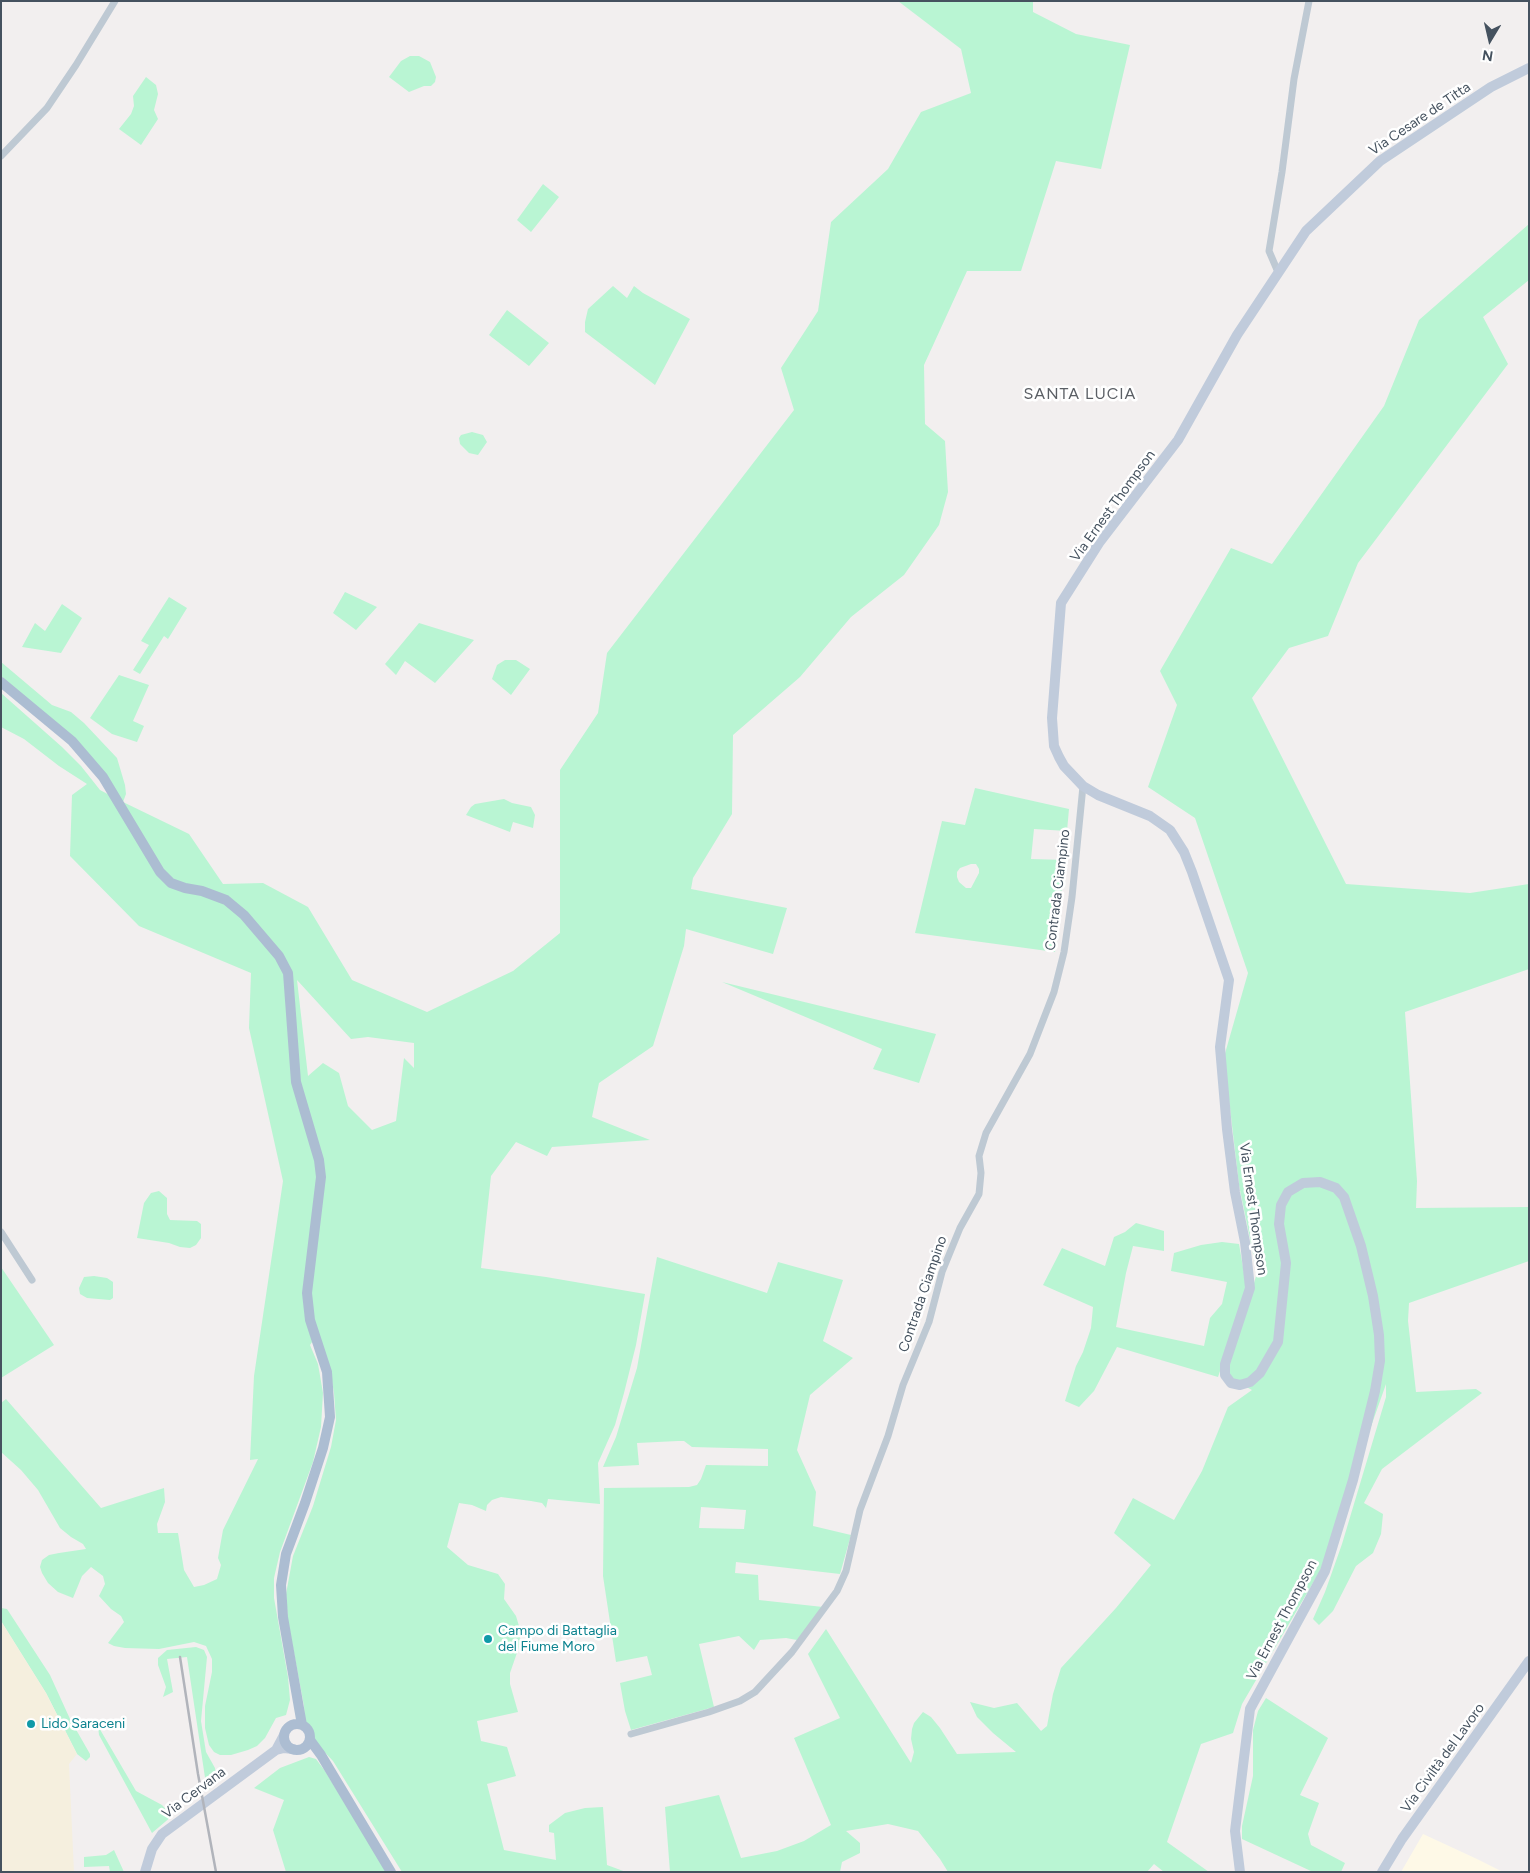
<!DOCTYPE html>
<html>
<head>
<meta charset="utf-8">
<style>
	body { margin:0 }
	#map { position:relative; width:1530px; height:1873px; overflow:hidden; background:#f2efef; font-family:Figtree,sans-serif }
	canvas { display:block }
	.frame { position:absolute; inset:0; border:2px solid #45525f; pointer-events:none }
	.north { position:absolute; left:1465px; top:15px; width:50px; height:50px; -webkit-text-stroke:4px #fff; paint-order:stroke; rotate:189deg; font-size:14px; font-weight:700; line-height:20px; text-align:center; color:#45525f }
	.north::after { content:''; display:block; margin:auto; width:18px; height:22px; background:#45525f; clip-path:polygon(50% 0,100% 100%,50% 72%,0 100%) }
</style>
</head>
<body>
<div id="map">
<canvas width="1530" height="1873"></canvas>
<div class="frame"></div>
<div class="north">N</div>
</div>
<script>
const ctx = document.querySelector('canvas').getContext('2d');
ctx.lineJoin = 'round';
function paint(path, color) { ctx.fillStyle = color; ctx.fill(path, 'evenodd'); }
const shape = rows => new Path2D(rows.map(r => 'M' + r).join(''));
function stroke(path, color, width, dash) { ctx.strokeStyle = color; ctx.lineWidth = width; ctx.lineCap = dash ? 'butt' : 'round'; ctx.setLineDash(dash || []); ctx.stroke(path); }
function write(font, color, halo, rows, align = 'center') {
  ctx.font = font + ' Figtree,sans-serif'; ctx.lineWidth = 5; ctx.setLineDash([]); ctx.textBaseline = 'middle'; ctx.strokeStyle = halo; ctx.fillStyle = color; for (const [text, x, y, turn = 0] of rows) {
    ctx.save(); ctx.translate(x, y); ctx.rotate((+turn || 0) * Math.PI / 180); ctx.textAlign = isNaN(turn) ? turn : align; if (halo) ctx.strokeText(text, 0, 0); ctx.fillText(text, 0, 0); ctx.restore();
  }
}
const commercial = shape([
	[1423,1834,1477,1859,1503,1872,1401,1872]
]);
const green = shape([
	[898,1,1033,1,1033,12,1076,34,1130,45,1101,169,1056,161,1021,271,967,271,924,365,925,424,945,441,948,492,939,525,904,575,851,617,800,677,733,735,732,814,693,878,691,889,787,908,773,954,686,929,684,946,653,1046,599,1083,592,1117,650,1140,552,1147,547,1156,516,1142,491,1176,481,1268,546,1277,645,1294,636,1345,624,1393,615,1425,598,1463,600,1504,548,1499,546,1508,542,1503,531,1501,501,1497,492,1500,487,1505,486,1511,472,1505,459,1503,447,1547,468,1565,498,1574,505,1584,504,1599,516,1616,519,1626,520,1637,519,1647,510,1673,510,1684,518,1712,477,1721,481,1741,507,1747,516,1776,487,1784,504,1850,556,1860,554,1833,549,1832,549,1825,565,1813,585,1808,603,1807,607,1865,626,1872,402,1872,333,1761,312,1739,310,1729,305,1723,304,1706,288,1621,286,1594,293,1556,313,1506,331,1447,336,1420,334,1393,330,1370,317,1335,310,1345,318,1364,323,1393,321,1427,313,1462,280,1552,274,1578,274,1598,288,1677,290,1700,286,1715,276,1718,265,1738,257,1746,248,1750,231,1755,220,1755,214,1752,209,1745,205,1728,205,1706,212,1672,212,1659,206,1646,194,1642,159,1649,125,1648,114,1646,108,1643,124,1622,121,1616,111,1609,99,1596,105,1584,103,1576,91,1567,82,1576,73,1598,58,1592,48,1583,42,1573,40,1567,42,1560,49,1555,59,1553,86,1549,83,1544,71,1537,60,1528,38,1490,21,1470,1,1452,1,1403,6,1399,101,1508,164,1488,165,1502,157,1524,158,1533,178,1533,184,1570,194,1587,204,1585,217,1579,221,1565,218,1558,223,1530,258,1459,250,1460,254,1376,283,1181,249,1028,251,973,139,926,70,856,72,795,87,784,59,766,24,739,1,727,1,693,62,747,81,766,100,790,119,800,73,738,1,676,1,662,52,705,71,712,84,723,117,758,125,785,126,794,123,802,189,834,223,884,263,883,308,907,352,980,427,1012,513,971,560,933,560,770,598,713,607,653,794,410,781,368,818,311,831,222,888,169,921,112,971,93,961,49],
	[297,980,351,1039,368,1037,414,1043,414,1068,404,1058,396,1121,372,1130,348,1106,339,1073,323,1063,308,1076],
	[410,56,419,56,430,62,436,77,435,82,431,86,424,86,409,92,389,77,401,61],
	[146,77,156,85,158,94,154,110,158,119,141,145,119,129,131,114,134,106,133,96],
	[543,184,559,197,531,232,517,220],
	[1529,224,1529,280,1483,317,1508,364,1358,563,1328,636,1289,648,1252,698,1346,884,1470,893,1529,884,1529,969,1405,1012,1417,1181,1416,1208,1529,1207,1529,1261,1409,1303,1408,1321,1416,1392,1476,1389,1482,1393,1382,1469,1364,1503,1383,1514,1381,1534,1373,1553,1356,1566,1333,1611,1319,1625,1313,1619,1325,1592,1342,1544,1386,1397,1386,1384,1320,1571,1242,1704,1233,1733,1201,1744,1167,1842,1209,1872,1164,1872,1154,1864,1147,1872,948,1872,940,1859,918,1831,888,1824,846,1831,860,1843,860,1853,842,1862,840,1872,670,1872,665,1807,719,1795,741,1858,777,1851,804,1841,831,1825,794,1738,840,1718,808,1654,826,1629,911,1763,914,1752,911,1739,912,1729,914,1723,923,1712,931,1717,940,1728,957,1754,1016,1752,993,1733,977,1717,970,1702,994,1708,1017,1703,1041,1731,1047,1726,1053,1694,1061,1668,1116,1608,1151,1565,1114,1533,1133,1498,1174,1520,1202,1471,1228,1407,1252,1390,1232,1379,1228,1370,1257,1273,1239,1185,1224,1057,1248,973,1195,818,1148,787,1177,705,1160,671,1231,548,1272,564,1384,406,1419,320],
	[613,286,627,298,634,286,643,293,690,319,655,385,585,332,585,322,588,309],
	[507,310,549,343,529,366,489,335],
	[472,432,483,435,487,442,478,455,469,453,460,444,459,438,461,435],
	[345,592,377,607,356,630,333,613],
	[169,597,187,608,168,639,164,636,140,674,133,670,149,645,141,641],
	[62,604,82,618,61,653,22,647,35,623,45,631],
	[419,623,474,640,435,683,405,661,396,675,385,664],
	[505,660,516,660,530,669,511,695,492,679,497,665],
	[119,675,149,685,133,721,144,726,137,742,112,734,90,718],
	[975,788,1069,809,1067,831,1034,829,1031,859,1065,860,1055,952,915,933,942,821,965,825],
	[971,864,976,864,979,869,979,873,971,888,966,888,959,882,957,877,957,872,960,868],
	[504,799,512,803,531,807,535,815,533,828,513,822,510,832,466,815,471,807,475,804],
	[722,982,936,1034,919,1083,873,1069,882,1049],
	[159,1191,167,1198,167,1214,170,1220,197,1221,201,1224,201,1238,196,1245,190,1248,180,1247,169,1243,137,1238,144,1203,151,1193],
	[1136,1223,1164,1231,1164,1251,1133,1246,1126,1273,1116,1327,1204,1346,1210,1318,1222,1304,1227,1282,1171,1271,1174,1253,1201,1245,1222,1242,1239,1244,1247,1290,1218,1377,1117,1347,1094,1391,1079,1407,1065,1401,1076,1366,1083,1352,1091,1328,1093,1307,1043,1285,1062,1248,1105,1266,1114,1237,1125,1232],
	[657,1257,767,1293,778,1262,843,1280,823,1341,853,1358,810,1395,797,1450,816,1492,813,1526,851,1535,840,1574,736,1562,735,1573,758,1575,759,1600,823,1607,797,1640,786,1638,760,1640,754,1650,739,1636,699,1644,714,1707,631,1730,625,1711,620,1683,652,1675,647,1656,616,1662,603,1576,604,1488,689,1487,697,1485,701,1479,706,1465,768,1466,768,1449,692,1447,684,1441,678,1441,637,1443,639,1465,603,1467,616,1437,637,1368],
	[701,1507,746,1510,744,1529,699,1528],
	[1,1267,54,1345,1,1378],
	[94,1276,107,1278,113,1282,113,1298,110,1300,87,1298,80,1294,79,1288,84,1277],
	[1,1608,7,1609,50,1675,70,1719,90,1754,90,1757,86,1761,77,1754,46,1693,1,1621],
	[196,1647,204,1650,207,1657,201,1721,206,1752,215,1768,217,1783,207,1791,187,1657,167,1659,173,1692,163,1697,166,1687,158,1665,158,1658,167,1650],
	[1266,1698,1328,1738,1300,1795,1319,1803,1308,1834,1311,1845,1345,1863,1341,1872,1313,1872,1242,1839,1242,1826,1253,1776,1253,1730,1258,1711],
	[98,1726,136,1791,162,1805,172,1816,152,1833,99,1735],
	[309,1757,316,1759,325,1771,387,1872,286,1872,273,1830,284,1800,254,1788,280,1768],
	[114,1850,124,1872,110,1872,109,1866,84,1867,84,1857,106,1855]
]);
const sand = shape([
	[1,1621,46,1693,77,1754,69,1764,74,1872,1,1872]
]);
const street = shape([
	[1,156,47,108,76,65,115,1],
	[1278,272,1269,251,1282,172,1294,79,1309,1],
	[1,1232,32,1280],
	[631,1734,709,1712,740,1701,755,1692,792,1652,837,1591,846,1571,860,1510,888,1436,903,1385,929,1322,942,1272,960,1228,979,1194,981,1173,979,1156,986,1133,1030,1054,1054,992,1064,952,1072,897,1083,786]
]);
const secondary = shape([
	[276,1750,284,1748,293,1749],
	[145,1872,152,1849,162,1834,276,1750,284,1735],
	[1240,1872,1235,1831,1250,1709,1325,1571,1353,1480,1375,1391,1380,1361,1379,1335,1373,1296,1361,1246,1344,1197,1336,1188,1320,1182,1303,1183,1288,1192,1281,1205,1279,1224,1286,1263,1278,1342,1260,1373,1250,1382,1240,1385,1231,1383,1225,1375,1225,1364,1250,1288,1245,1242,1235,1192,1227,1129,1220,1047,1229,980,1192,872,1184,852,1170,830,1150,816,1098,795,1083,786,1064,766,1059,757,1054,746,1052,718,1061,603,1099,543,1178,440,1237,335,1306,231,1380,161,1491,87,1529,68],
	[1382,1872,1402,1839,1529,1661]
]);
const primary = shape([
	[1,682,72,741,103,777,160,872,171,883,185,888,202,891,226,900,244,915,279,956,288,973,296,1082,319,1160,321,1177,307,1293,310,1320,327,1372,330,1417,323,1448,305,1503,286,1554,281,1585,283,1617,302,1725],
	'284 1737a13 13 0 1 1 26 0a13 13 0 1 1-26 0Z',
	[310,1740,321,1755,391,1872]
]);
const rail = shape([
	[180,1657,198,1774,216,1872]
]);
const markers = [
	[488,1639,5,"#0f9aa8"],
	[31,1724,5,"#0f9aa8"]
];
const streetNames = [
	["Via Cesare de Titta",1420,119,-34],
	["Via Ernest Thompson",1113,506,-54],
	["Contrada Ciampino",1058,890,-83],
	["Via Ernest Thompson",1253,1209,82],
	["Contrada Ciampino",923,1294,-71],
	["Via Ernest Thompson",1282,1620,-62],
	["Via Civiltà del Lavoro",1443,1758,-54],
	["Via Cervana",194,1793,-37]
];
const cultureNames = [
	["Campo di Battaglia",498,1631],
	["del Fiume Moro",498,1647],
	["Lido Saraceni",41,1724]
];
const quarterNames = [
	["SANTA LUCIA",1080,394]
];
paint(commercial, '#fef9e7');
paint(green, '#b9f5d3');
paint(sand, '#f5efde');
stroke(street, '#bec9d3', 7);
stroke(secondary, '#c0cbdb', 10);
stroke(primary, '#acbdd2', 10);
stroke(rail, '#b1b4bb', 2.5);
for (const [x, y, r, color] of markers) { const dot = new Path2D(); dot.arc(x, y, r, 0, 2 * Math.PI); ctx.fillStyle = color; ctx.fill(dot); stroke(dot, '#fff', 2); }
write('14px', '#45525f', '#fff', streetNames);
write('14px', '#0d838f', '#fff', cultureNames, 'left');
ctx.letterSpacing = '1px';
write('16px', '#5b5f65', '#fff', quarterNames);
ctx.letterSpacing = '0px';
</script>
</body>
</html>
